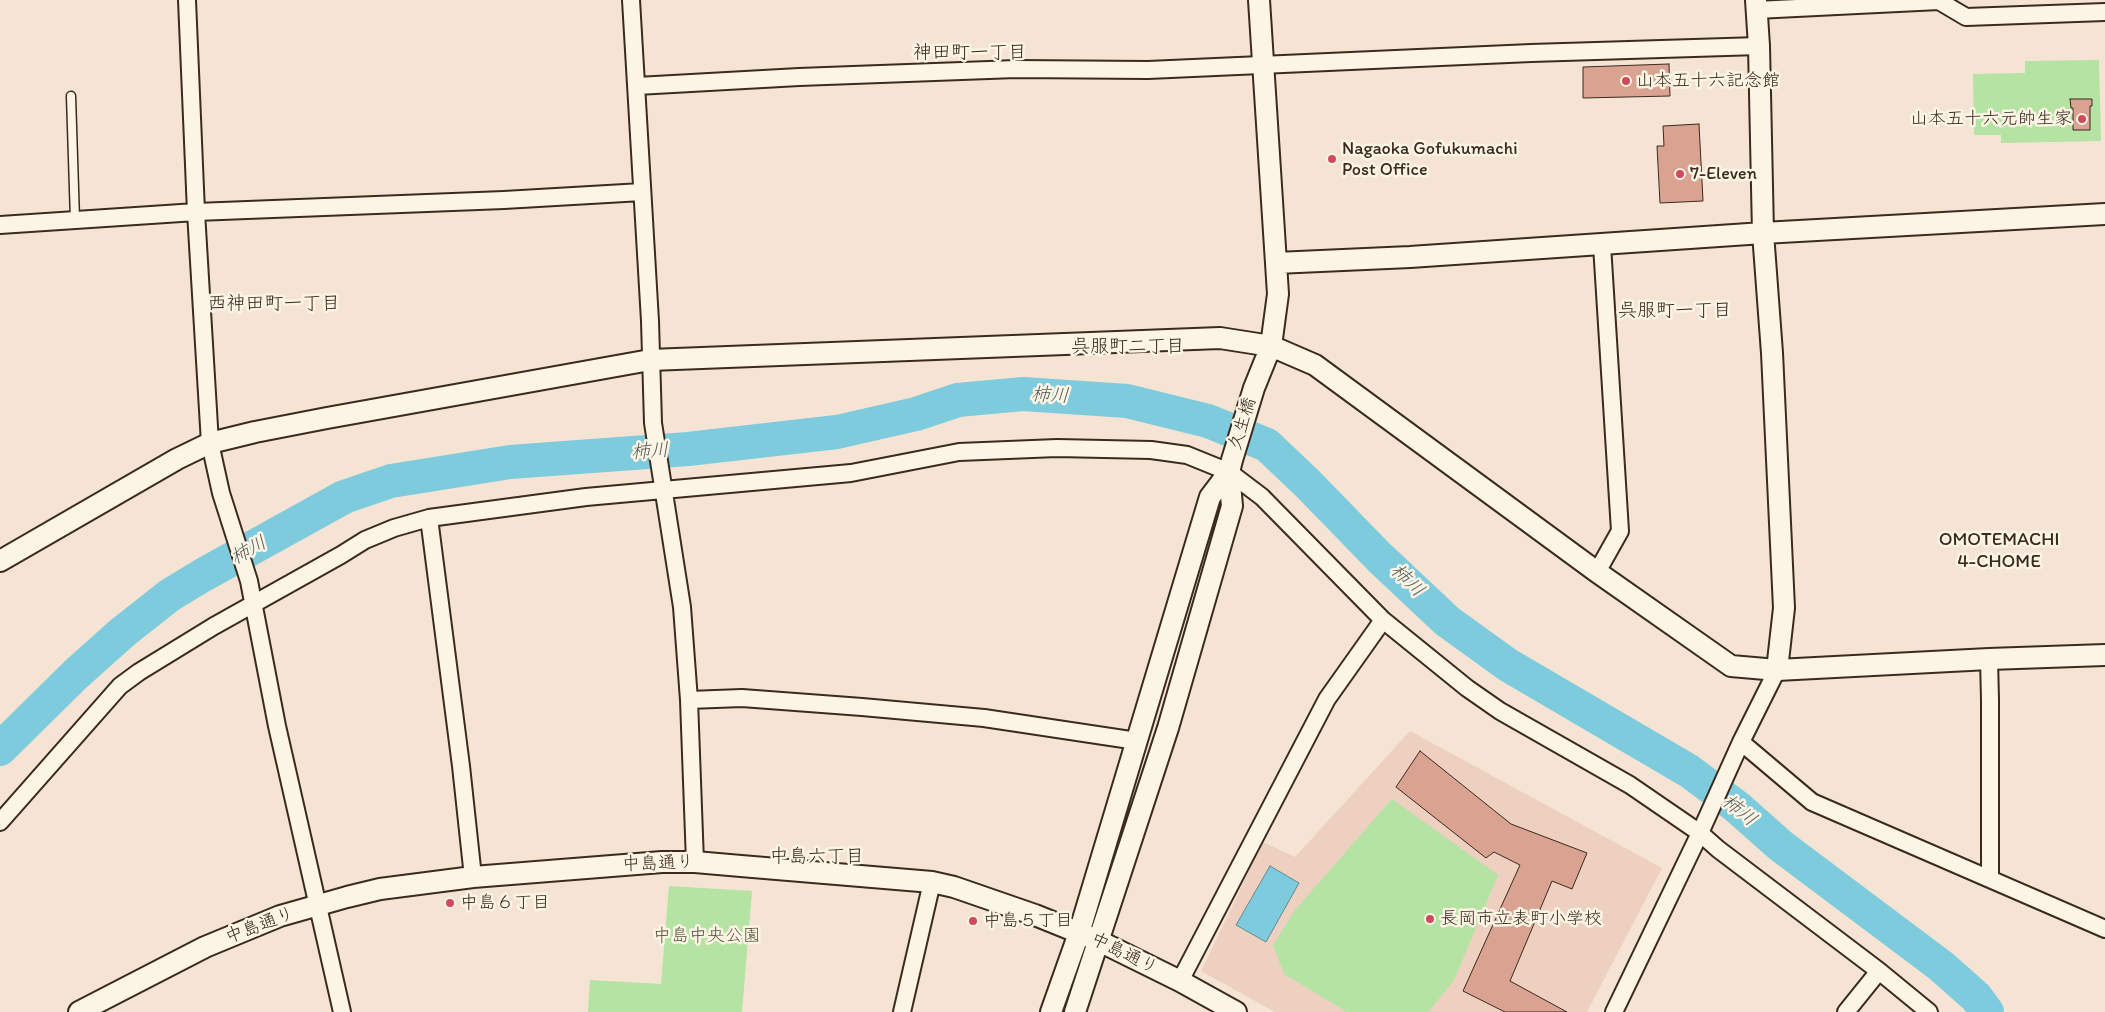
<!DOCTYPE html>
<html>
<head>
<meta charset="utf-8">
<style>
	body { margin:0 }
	canvas { display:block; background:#f5e4d4 }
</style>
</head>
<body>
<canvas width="2105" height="1012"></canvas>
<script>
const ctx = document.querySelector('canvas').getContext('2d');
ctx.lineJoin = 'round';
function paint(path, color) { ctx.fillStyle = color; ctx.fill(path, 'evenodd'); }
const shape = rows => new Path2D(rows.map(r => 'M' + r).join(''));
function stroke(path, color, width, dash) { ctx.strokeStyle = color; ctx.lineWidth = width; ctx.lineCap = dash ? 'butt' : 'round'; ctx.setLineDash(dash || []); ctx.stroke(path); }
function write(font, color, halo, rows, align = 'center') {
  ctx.font = font + ' Itim,"Klee One",sans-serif'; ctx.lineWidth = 5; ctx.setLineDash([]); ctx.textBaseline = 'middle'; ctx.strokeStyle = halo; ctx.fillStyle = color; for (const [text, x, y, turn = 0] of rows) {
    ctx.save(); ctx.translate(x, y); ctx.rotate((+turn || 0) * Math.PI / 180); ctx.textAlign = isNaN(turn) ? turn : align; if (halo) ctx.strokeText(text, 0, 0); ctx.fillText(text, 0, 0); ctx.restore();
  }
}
const built = shape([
	[1410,731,1662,868,1587,1012,1275,1012,1201,971,1263,842,1295,857]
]);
const green = shape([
	[2099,60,2101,141,2001,143,2001,135,1974,135,1973,74,2025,73,2025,61],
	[1392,799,1498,875,1454,980,1428,1012,1347,1012,1284,974,1273,945,1295,910],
	[669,886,752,891,742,1012,588,1012,590,980,661,984]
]);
const water = shape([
	[1270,866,1299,883,1266,942,1236,925,1270,866]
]);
const river = shape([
	[0,749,76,674,123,632,170,595,203,575,344,497,391,481,510,462,688,449,837,432,916,414,958,400,1023,394,1127,401,1208,421,1267,445,1308,484,1379,557,1447,621,1508,665,1689,771,1737,807,1781,846,1941,966,1976,997,1987,1012]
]);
const building = shape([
	[1669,64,1670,96,1583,98,1583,67,1669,64],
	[2070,99,2092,99,2092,106,2090,106,2090,130,2073,130,2073,108,2071,108,2070,99],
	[1699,124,1703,201,1660,203,1657,146,1664,146,1663,126,1699,124],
	[1420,751,1511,824,1587,853,1572,889,1552,881,1510,981,1567,1012,1505,1012,1463,991,1520,865,1494,852,1486,858,1396,787,1420,751]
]);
const service = shape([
	[71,96,75,220]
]);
const minor = shape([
	[187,0,196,212,210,443,221,493,249,581,277,726,342,1012],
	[631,0,650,321,653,423,682,607,689,700,695,862],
	[1756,10,1939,1,1966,17,2105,12],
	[637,86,799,77,1016,69,1148,70,1531,53,1759,46],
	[0,225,196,212,504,200,642,192],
	[429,518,461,766,473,877],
	[1597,572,1620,531,1602,245],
	[1989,659,1990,700,1990,879],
	[1777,670,1741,742,1812,802,2105,929],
	[689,700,742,698,862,707,984,718,1137,741],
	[0,822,120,686,139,672,214,626,341,555,365,540,394,528,429,518,586,497,851,473,959,452,1057,448,1151,450,1187,455,1229,472,1262,497,1383,620,1467,688,1500,711,1630,785,1700,833,1718,849,1879,971,1929,1012],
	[1180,981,1327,699,1383,620],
	[902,1012,932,882],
	[1614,1012,1700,833,1741,742],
	[1846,1012,1879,971]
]);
const tertiary = shape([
	[1756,0,1759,46,1763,233,1772,353,1784,608,1777,670],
	[1276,263,1410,257,1763,233,2105,214],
	[0,561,177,459,210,443,255,432,327,418,650,360,1220,338,1271,346,1315,365,1597,572,1731,666,1777,670,1989,659,2105,655],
	[79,1012,205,947,280,916,347,897,380,889,473,877,662,862,695,862,741,866,932,882,954,887,1035,915,1097,940,1180,981,1236,1012],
	[1051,1012,1079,933,1210,497,1229,472],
	[1075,1012,1168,728,1232,506,1229,472,1232,460,1254,388,1271,346,1278,294,1259,0]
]);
const markers = [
	[1626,81,5,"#d1495b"],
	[2082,119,5,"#d1495b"],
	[1332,159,5,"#d1495b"],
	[1680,174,5,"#d1495b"],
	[450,903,5,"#d1495b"],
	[1430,919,5,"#d1495b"],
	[973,921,5,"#d1495b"]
];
const poiNames = [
	["山本五十六記念館",1636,81],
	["山本五十六元帥生家",2072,119,"right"],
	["Nagaoka Gofukumachi",1342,149],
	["Post Office",1342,170],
	["7-Eleven",1690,174],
	["中島６丁目",460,903],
	["長岡市立表町小学校",1440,919],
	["中島５丁目",983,921]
];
const streetNames = [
	["久生橋",1243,424,-73],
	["中島通り",658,864,-2],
	["中島通り",260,926,-21],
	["中島通り",1124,954,26]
];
const parkNames = [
	["中島中央公園",707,936]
];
const neighbourhoodNames = [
	["神田町一丁目",970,53],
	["西神田町一丁目",274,304],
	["呉服町一丁目",1675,311],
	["呉服町二丁目",1128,347],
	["OMOTEMACHI",1999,540],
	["4-CHOME",1999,562],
	["中島六丁目",817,857]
];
const waterNames = [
	["柿川",1050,396,3],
	["柿川",650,452,-4],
	["柿川",249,551,-29],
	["柿川",1407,581,44],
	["柿川",1739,811,39]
];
paint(built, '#edd0c0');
paint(green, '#b4e3a3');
paint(water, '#7ecbdd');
stroke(water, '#638b91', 1);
stroke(river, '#7ecbdd', 34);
paint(building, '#d9a291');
stroke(building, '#3b2a1e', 1);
stroke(service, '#3b2a1e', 11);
stroke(minor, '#3b2a1e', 20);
stroke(tertiary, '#3b2a1e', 24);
stroke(service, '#fcf5e5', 8);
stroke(minor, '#fcf5e5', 16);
stroke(tertiary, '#fcf5e5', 20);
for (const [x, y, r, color] of markers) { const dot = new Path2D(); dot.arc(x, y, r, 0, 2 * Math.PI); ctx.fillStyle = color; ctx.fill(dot); stroke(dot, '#fcf5e5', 2); }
write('18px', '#3b2a1e', '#fcf5e5', poiNames, 'left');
write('18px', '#3b2a1e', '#fcf5e5', streetNames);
write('18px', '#59583f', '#fcf5e5', parkNames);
write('19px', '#3b2a1e', '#fcf5e5', neighbourhoodNames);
write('italic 19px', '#4f5a57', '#fcf5e5', waterNames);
</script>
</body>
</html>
